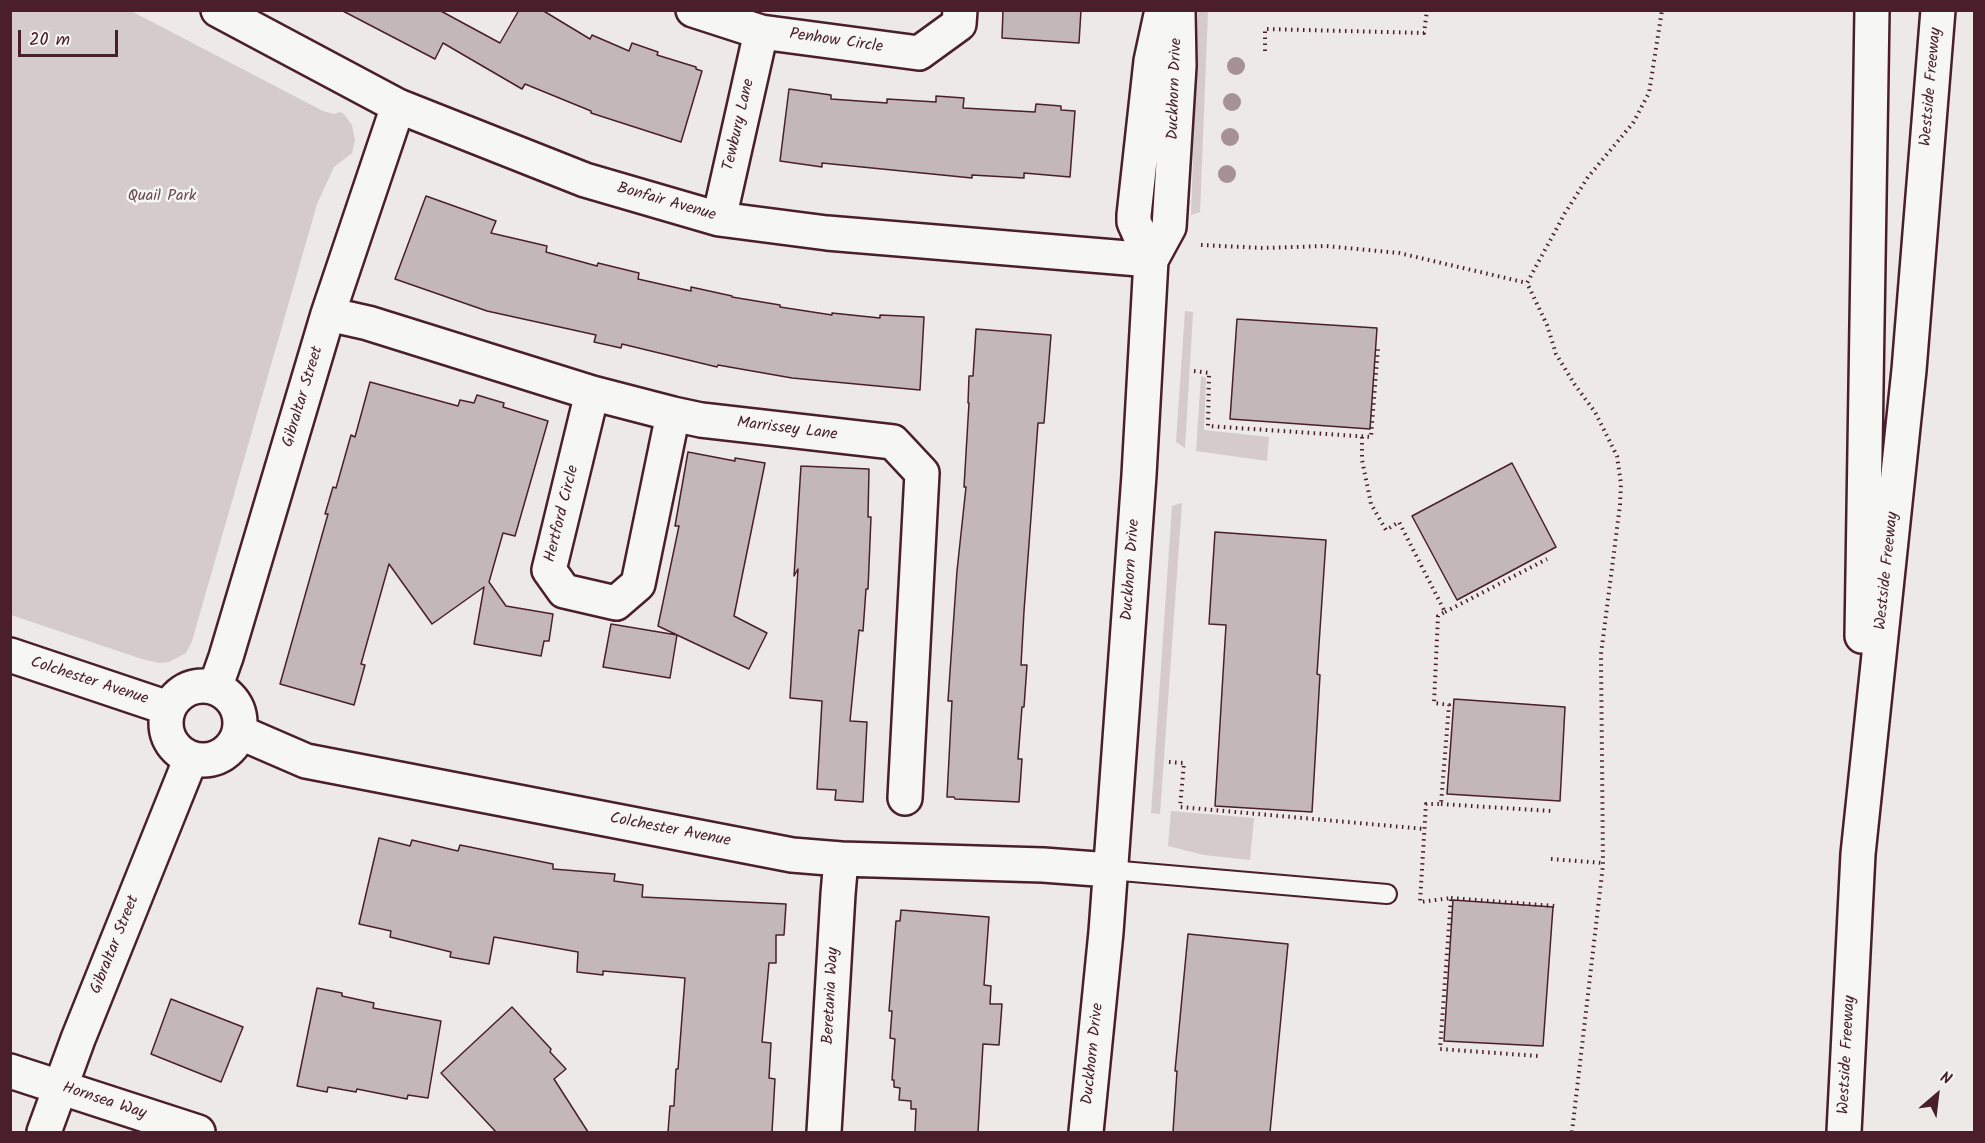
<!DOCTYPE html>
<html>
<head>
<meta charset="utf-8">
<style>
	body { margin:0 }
	#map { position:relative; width:1985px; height:1143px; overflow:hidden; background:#ece9e6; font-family:Kalam,sans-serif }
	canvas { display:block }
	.frame { position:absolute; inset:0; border:12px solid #4a1f2b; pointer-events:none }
	.north { position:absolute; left:1907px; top:1065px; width:60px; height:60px; -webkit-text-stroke:4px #f6f6f2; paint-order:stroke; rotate:28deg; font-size:16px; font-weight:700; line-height:24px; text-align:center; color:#4a1f2b }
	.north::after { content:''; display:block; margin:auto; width:21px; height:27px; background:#4a1f2b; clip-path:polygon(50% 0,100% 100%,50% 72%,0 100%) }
	.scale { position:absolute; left:18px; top:30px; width:100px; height:27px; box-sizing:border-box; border:3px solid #4a1f2b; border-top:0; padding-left:8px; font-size:18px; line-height:21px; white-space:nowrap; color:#4a1f2b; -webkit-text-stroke:4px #f6f6f2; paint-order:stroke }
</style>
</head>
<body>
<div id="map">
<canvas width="1985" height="1143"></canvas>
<div class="frame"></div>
<div class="north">N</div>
<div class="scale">20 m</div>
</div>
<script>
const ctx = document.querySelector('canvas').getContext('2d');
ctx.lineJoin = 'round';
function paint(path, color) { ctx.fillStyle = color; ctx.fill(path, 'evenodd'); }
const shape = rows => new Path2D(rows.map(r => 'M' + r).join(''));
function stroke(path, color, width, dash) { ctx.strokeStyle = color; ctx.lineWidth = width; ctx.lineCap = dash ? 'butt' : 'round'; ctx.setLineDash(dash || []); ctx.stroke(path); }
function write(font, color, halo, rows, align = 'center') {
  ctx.font = font + ' Kalam,sans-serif'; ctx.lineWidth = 5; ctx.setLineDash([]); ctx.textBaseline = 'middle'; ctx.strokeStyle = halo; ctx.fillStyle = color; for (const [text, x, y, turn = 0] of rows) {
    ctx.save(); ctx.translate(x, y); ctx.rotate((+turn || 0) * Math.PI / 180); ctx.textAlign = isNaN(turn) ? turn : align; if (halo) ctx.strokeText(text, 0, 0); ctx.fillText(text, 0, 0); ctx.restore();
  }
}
const green = shape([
	[11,10,131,11,323,111,334,114,340,112,343,113,352,125,355,140,352,153,334,167,317,204,192,641,186,653,169,662,159,663,142,659,11,615],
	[1198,11,1208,11,1200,212,1191,215],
	[1185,311,1193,312,1185,448,1176,442],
	[1201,376,1206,378,1204,430,1269,437,1267,461,1196,451],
	[1182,503,1160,814,1151,813,1172,506],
	[1171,811,1254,818,1250,860,1204,855,1168,846]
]);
const building = shape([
	[341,10,439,10,500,43,519,10,542,10,590,39,592,35,629,51,632,43,658,52,657,55,696,67,696,69,702,71,681,142,591,113,591,111,525,84,522,89,443,43,435,59,341,10],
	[1003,10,1081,10,1079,43,1002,38,1003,10],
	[789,89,831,95,831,99,887,103,887,99,936,102,936,96,964,98,963,108,1035,112,1036,104,1061,106,1061,110,1075,111,1070,177,1024,173,1024,178,972,175,972,178,822,163,822,167,780,161,789,89],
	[426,196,496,221,491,233,547,246,546,252,597,266,598,263,639,273,638,279,691,291,691,287,732,296,732,297,780,305,780,307,832,315,832,313,880,318,880,315,924,317,920,390,792,378,718,365,717,367,622,344,621,348,594,342,596,335,487,311,395,279,426,196],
	[1237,319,1377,328,1370,429,1230,419,1237,319],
	[976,329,1051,335,1044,423,1038,423,1024,611,1021,665,1027,665,1024,707,1022,707,1018,759,1022,759,1019,802,955,799,954,797,947,797,952,701,948,701,957,571,966,487,964,487,969,403,968,403,969,376,973,376,976,329],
	[370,382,458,406,460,400,474,403,477,395,504,403,503,407,548,421,515,536,503,533,489,582,506,606,553,614,549,641,544,641,541,656,474,644,484,587,432,624,389,564,361,664,365,665,354,705,280,684,328,514,325,514,333,487,336,488,351,435,355,437,370,382],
	[688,452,735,461,735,458,765,463,734,616,767,633,749,669,658,626,679,526,675,526,688,452],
	[1512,463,1556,547,1457,600,1412,516,1512,463],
	[801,466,869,469,868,517,871,517,868,589,866,589,863,631,859,630,850,721,867,722,863,802,835,800,836,790,817,789,822,701,790,698,798,569,794,576,801,466],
	[1215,532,1326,540,1317,674,1320,675,1312,812,1215,806,1226,625,1209,624,1215,532],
	[611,624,677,635,670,678,603,667,611,624],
	[1454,699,1565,707,1560,801,1447,794,1454,699],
	[379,838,410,846,412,840,458,851,460,845,553,864,553,869,615,874,614,881,643,885,642,897,786,904,784,935,776,935,776,963,769,963,762,1042,771,1043,769,1078,775,1079,772,1132,668,1132,670,1106,674,1106,676,1069,678,1069,685,978,603,971,603,975,577,972,578,952,494,937,489,964,450,957,451,952,390,937,391,931,359,924,379,838],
	[1453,900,1553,907,1543,1046,1444,1041,1453,900],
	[901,910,989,917,984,985,991,986,990,1004,1002,1004,999,1045,983,1044,978,1132,915,1132,916,1109,911,1109,911,1101,899,1100,900,1088,894,1087,894,1080,892,1080,895,1039,890,1038,892,1011,889,1011,896,921,900,921,901,910],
	[1188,934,1288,944,1270,1132,1173,1132,1177,1071,1175,1071,1188,934],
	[317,988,342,993,342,996,374,1003,373,1008,441,1021,428,1098,408,1095,407,1099,357,1089,356,1092,328,1087,327,1092,297,1086,317,988],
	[171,999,243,1027,221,1082,151,1054,171,999],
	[512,1007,551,1049,550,1052,566,1069,554,1079,588,1132,496,1132,441,1073,512,1007]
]);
const path = shape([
	[1265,51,1265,29,1424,33,1427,10],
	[1201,245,1263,248,1326,246,1399,253,1527,283],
	[1194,371,1209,373,1208,426,1371,437,1378,348],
	[1362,437,1362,460,1371,504,1386,530,1399,522,1445,612,1438,616,1434,703,1449,705,1441,804,1426,804,1420,902,1451,898,1440,1049,1538,1056],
	[1445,612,1547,559],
	[1169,762,1184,763,1180,807,1425,829],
	[1441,804,1551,811],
	[1551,859,1603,863],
	[1451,898,1555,906],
	[1572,1132,1603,865,1601,654,1620,505,1621,484,1617,456,1595,412,1575,385,1556,354,1547,325,1527,283,1565,213,1588,177,1633,123,1649,93,1662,10]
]);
const lane = shape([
	[1110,870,1387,894]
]);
const street = shape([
	[218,10,398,106,585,180,719,219,827,233,1151,260],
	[693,10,761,32,919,53,959,24,960,10],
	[719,219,761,32],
	[1151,260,1134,222,1134,215,1151,61,1162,10],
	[328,314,368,323,592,393,673,414,701,420,893,442,922,473,905,798],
	[592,393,549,570,564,591,616,603,638,584,673,414],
	[10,655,168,708],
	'166 723a37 37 0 1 1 74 0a37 37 0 1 1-74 0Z',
	[215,688,226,657,328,314,398,106],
	[239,732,306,761,792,855,841,859,1043,865,1110,870],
	[10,1071,198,1132],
	[44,1132,78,1039,191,758],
	[824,1132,838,894,841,859],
	[1086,1132,1106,932,1115,809,1139,475,1151,260,1169,227,1179,66,1178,10]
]);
const highway = shape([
	[1862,636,1872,10],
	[1844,1132,1858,854,1909,370,1938,10]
]);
const trees = [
	[1236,66],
	[1232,102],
	[1230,137],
	[1227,174]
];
const streetNames = [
	["Penhow Circle",836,42,8],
	["Westside Freeway",1932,87,-85],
	["Duckhorn Drive",1176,89,-88],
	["Tewbury Lane",740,125,-77],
	["Bonfair Avenue",666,203,16],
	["Gibraltar Street",304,397,-73],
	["Marrissey Lane",787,430,7],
	["Hertford Circle",563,514,-76],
	["Duckhorn Drive",1132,570,-86],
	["Westside Freeway",1888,571,-84],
	["Colchester Avenue",89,682,18],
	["Colchester Avenue",670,831,11],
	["Gibraltar Street",116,945,-68],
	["Beretania Way",832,996,-87],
	["Duckhorn Drive",1094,1054,-84],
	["Westside Freeway",1848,1055,-87],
	["Hornsea Way",104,1102,18]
];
const parkNames = [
	["Quail Park",162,197]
];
paint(green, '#d4cbca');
paint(building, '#c4b7b7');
stroke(building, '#4a1f2b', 1.5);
stroke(lane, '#4a1f2b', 22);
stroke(street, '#4a1f2b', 38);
stroke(highway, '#4a1f2b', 38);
stroke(path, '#4a1f2b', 4, [1.5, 4.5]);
stroke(lane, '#f6f6f2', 18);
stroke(street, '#f6f6f2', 33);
stroke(highway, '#f6f6f2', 33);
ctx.fillStyle = '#a69295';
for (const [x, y] of trees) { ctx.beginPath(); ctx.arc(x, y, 9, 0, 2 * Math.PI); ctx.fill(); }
write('16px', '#4a1f2b', '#f6f6f2', streetNames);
write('16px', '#6c4a53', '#f6f6f2', parkNames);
</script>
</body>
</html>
